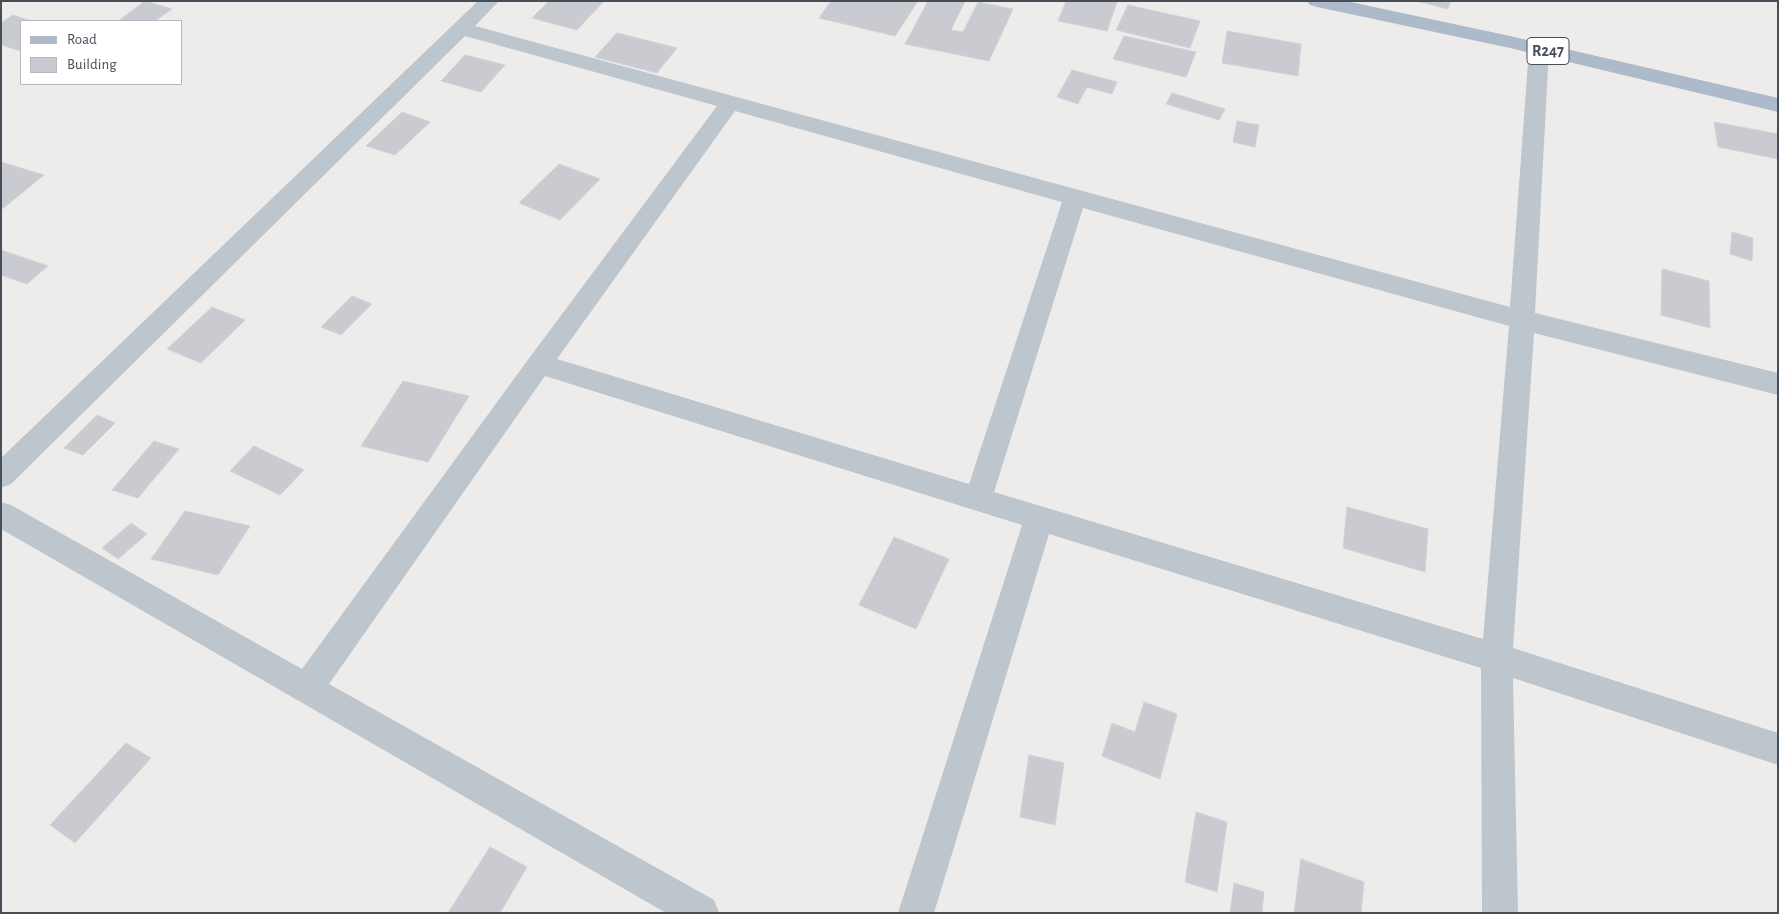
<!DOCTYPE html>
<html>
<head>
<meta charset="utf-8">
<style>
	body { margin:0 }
	#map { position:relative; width:1779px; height:914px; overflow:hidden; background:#eeeceb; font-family:"Alegreya Sans",sans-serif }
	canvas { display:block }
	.frame { position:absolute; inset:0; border:2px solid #464e57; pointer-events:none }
	.legend { position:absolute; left:20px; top:20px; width:162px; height:65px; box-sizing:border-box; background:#fff; border:1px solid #b5b8bc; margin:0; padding:6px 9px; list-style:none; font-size:15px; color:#464e57 }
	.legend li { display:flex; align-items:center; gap:10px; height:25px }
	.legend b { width:25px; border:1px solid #b5b8bc }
</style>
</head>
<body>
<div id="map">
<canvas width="1779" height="914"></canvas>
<div class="frame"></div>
<ul class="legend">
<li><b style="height:6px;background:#adbac9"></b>Road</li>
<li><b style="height:14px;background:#cacbd0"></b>Building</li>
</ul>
</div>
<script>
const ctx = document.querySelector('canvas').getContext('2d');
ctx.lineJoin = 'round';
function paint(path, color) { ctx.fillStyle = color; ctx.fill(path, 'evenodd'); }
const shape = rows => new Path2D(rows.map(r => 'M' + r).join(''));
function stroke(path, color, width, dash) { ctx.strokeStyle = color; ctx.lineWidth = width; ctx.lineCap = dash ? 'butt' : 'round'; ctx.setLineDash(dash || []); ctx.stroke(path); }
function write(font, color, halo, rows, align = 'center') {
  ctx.font = font + ' "Alegreya Sans",sans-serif'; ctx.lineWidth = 4; ctx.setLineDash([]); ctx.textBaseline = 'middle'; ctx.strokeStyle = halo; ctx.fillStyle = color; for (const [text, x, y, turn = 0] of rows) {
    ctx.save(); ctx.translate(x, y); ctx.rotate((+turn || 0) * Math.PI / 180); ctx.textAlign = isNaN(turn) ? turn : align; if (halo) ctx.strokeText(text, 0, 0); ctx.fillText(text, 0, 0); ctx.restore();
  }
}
const building = shape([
	[145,1,172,9,155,21,118,21,145,1],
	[549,1,604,1,577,30,532,18,549,1],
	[831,1,918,1,895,36,819,18,831,1],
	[928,1,965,1,951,30,963,32,978,2,1013,9,989,61,905,44,928,1],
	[1066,1,1112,1,1117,2,1107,31,1058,21,1066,1],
	[1416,1,1450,1,1448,9,1416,1],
	[1128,5,1200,21,1190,48,1116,30,1128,5],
	[13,15,31,21,21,21,21,51,1,45,1,23,13,15],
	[1227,31,1301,44,1298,76,1222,63,1227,31],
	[617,33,677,48,657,73,595,57,617,33],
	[1124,36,1196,52,1186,77,1113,59,1124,36],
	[465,55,505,65,481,92,441,81,465,55],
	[1072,70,1117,82,1112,94,1087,87,1078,104,1057,97,1072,70],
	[1172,93,1225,109,1219,120,1166,104,1172,93],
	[402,112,430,122,395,155,366,146,402,112],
	[1237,121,1259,125,1255,147,1233,142,1237,121],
	[1714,122,1778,134,1778,159,1718,147,1714,122],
	[1,162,44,175,1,210,1,162],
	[559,164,600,179,560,220,519,203,559,164],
	[1732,232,1753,238,1752,261,1730,254,1732,232],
	[1,250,48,266,27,284,1,275,1,250],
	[1662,269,1709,281,1710,328,1661,315,1662,269],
	[352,296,372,304,341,335,321,327,352,296],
	[212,307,245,320,201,363,167,349,212,307],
	[403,381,469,396,428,462,361,446,403,381],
	[97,415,115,423,83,455,64,448,97,415],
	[154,441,179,449,138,498,112,490,154,441],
	[254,446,304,470,280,495,230,471,254,446],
	[1347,507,1428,529,1425,572,1343,548,1347,507],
	[185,511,250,526,218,575,151,559,185,511],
	[131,523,147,534,118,559,102,548,131,523],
	[894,537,949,559,916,629,859,605,894,537],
	[1144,702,1177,714,1160,779,1102,756,1112,723,1135,732,1144,702],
	[126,743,151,758,75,843,50,825,126,743],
	[1029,755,1064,763,1055,825,1020,817,1029,755],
	[1196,812,1227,822,1217,892,1185,882,1196,812],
	[490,847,527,867,500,913,448,913,490,847],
	[1301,859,1364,882,1361,913,1294,913,1301,859],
	[1234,883,1264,892,1262,913,1230,913,1234,883]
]);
const street = shape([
	[478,1,499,1,475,26,1510,307,1529,49,1532,45,1539,43,1546,45,1549,49,1535,313,1778,373,1778,395,1534,333,1513,648,1778,733,1778,765,1513,678,1518,913,1482,913,1481,668,1049,534,934,913,898,913,1022,525,545,376,329,684,714,900,719,913,666,913,1,529,1,502,11,505,302,669,530,357,717,106,465,36,11,484,1,488,1,458,478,1],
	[735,111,1062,202,969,484,557,359,735,111],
	[1083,208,1509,326,1483,639,994,492,1083,208]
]);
const primary = shape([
	[1307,1,1346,1,1510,36,1778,98,1778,112,1510,48,1317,7,1310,5,1307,1]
]);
const shields = [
	[1548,51,42]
];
const shieldNames = [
	["R247",1548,51]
];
paint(building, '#cacbd0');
stroke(building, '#d0d2d7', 1);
paint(street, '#bec6cd');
paint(primary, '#adbac9');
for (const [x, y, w] of shields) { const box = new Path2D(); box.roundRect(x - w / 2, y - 13.5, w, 27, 4); ctx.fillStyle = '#fff'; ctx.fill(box); stroke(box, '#464e57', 1); }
write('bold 16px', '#464e57', null, shieldNames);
</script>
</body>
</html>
